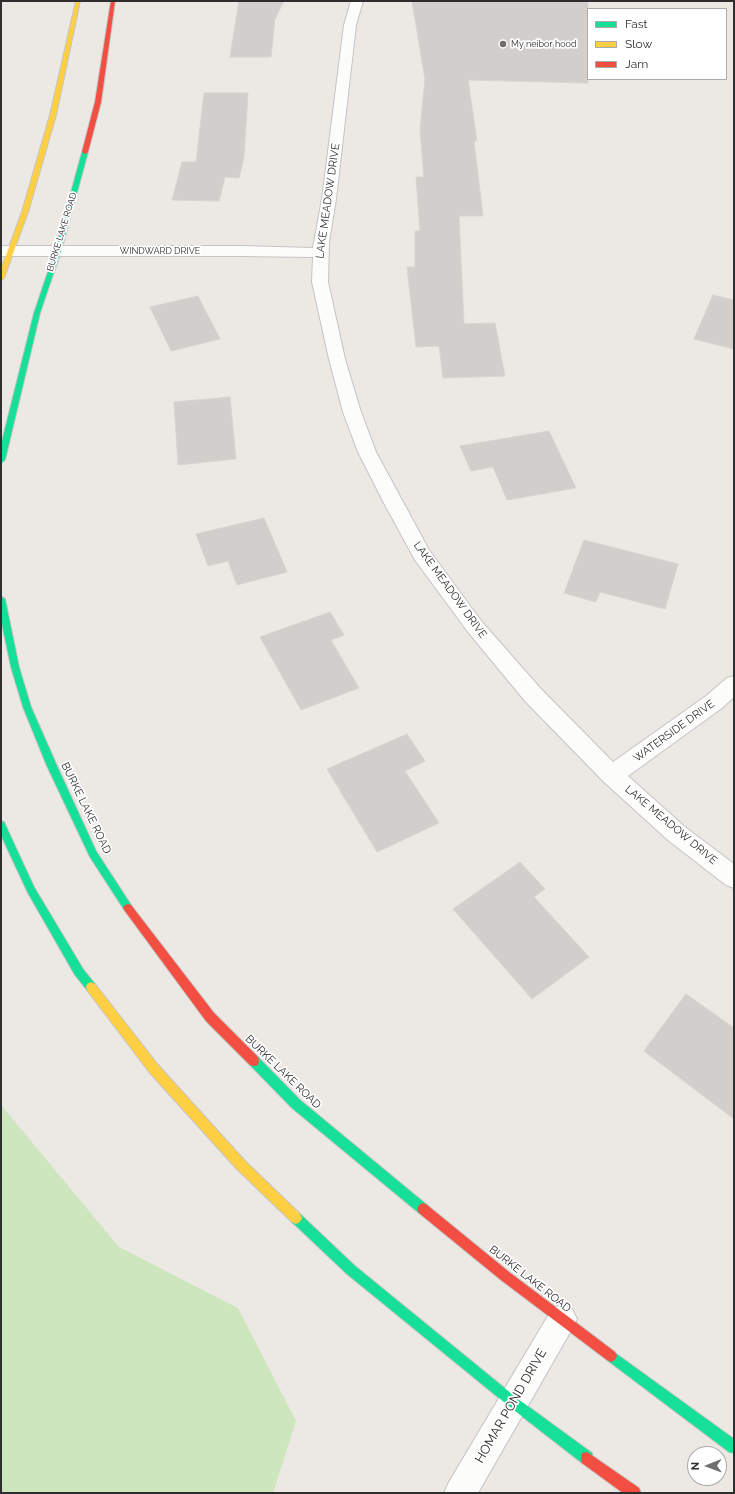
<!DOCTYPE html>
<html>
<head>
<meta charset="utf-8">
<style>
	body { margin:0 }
	#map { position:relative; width:735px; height:1494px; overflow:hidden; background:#ece8e4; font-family:Raleway,sans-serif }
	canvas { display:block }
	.frame { position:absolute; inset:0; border:2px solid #2e2e2e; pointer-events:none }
	.legend { position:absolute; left:587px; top:8px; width:140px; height:72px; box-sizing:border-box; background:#fff; border:1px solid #ababab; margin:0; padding:5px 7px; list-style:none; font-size:12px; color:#2e2e2e }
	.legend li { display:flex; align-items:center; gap:8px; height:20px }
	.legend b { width:20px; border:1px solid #ababab }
	.north { position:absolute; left:687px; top:1446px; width:40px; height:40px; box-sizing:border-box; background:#fff; border:1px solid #ababab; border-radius:50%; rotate:269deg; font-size:11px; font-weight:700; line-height:16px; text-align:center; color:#2e2e2e }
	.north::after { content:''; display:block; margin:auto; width:14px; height:18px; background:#706f6e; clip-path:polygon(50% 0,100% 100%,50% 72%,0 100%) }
</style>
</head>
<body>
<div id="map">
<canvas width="735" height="1494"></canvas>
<div class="frame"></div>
<ul class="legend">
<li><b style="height:5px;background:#16e098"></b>Fast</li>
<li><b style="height:5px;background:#ffcf43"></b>Slow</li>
<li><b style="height:5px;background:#f24e42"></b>Jam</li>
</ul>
<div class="north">N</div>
</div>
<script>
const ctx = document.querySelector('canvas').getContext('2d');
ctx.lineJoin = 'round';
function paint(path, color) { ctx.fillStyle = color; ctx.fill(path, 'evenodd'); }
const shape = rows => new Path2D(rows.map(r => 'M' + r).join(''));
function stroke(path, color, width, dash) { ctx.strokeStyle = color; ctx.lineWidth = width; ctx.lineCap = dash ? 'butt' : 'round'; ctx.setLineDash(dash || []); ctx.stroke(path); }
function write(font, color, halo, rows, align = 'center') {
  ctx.font = font + ' Raleway,sans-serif'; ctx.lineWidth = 3.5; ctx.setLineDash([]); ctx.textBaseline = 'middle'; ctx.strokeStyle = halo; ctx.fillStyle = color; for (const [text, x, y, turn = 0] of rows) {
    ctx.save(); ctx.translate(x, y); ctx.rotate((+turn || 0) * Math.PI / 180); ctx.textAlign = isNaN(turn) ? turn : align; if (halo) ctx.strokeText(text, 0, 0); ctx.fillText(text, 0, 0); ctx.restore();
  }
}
const green = shape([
	[1,1105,119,1247,238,1308,296,1421,273,1493,1,1493]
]);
const building = shape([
	[239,1,284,1,275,19,271,57,230,57,239,1],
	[412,1,588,1,588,83,468,80,477,141,474,141,483,216,459,216,464,324,495,323,505,376,443,378,439,346,416,347,407,267,415,267,415,231,420,231,416,177,424,177,420,130,425,79,412,1],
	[204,93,248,93,244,157,239,178,225,177,219,201,172,200,182,162,196,162,204,93],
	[713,295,734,300,734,349,694,339,713,295],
	[198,296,220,339,171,351,150,307,198,296],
	[230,397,236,459,178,465,174,402,230,397],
	[549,431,576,488,507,500,493,467,471,471,460,446,549,431],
	[264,518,287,572,237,585,228,561,208,566,196,534,264,518],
	[584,540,678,564,665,609,600,592,596,602,564,593,584,540],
	[330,612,344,635,331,640,359,688,301,710,260,637,330,612],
	[407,734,425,761,405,771,439,823,377,852,327,769,407,734],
	[520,862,545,889,534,897,589,957,532,999,453,909,520,862],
	[686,994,734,1028,734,1119,644,1051,686,994]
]);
const street = shape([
	[351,1,363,1,356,25,336,199,329,242,328,282,345,359,361,412,376,452,429,550,482,622,541,689,613,762,706,696,727,678,734,676,734,697,722,708,628,776,685,827,734,864,734,888,726,885,669,841,604,782,525,701,468,632,415,560,385,505,358,452,343,412,329,359,312,282,313,257,240,256,1,256,1,246,240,246,313,248,322,199,344,25,351,1],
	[562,1304,572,1309,577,1319,572,1329,478,1493,444,1493,449,1482,552,1309,562,1304]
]);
const fast = shape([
	[85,150,88,152,61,251,40,313,5,460,1,463,1,445,34,313,55,251,82,152,85,150],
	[1,596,5,599,19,667,31,707,57,766,96,851,131,905,133,908,131,911,128,912,125,911,90,857,47,766,23,707,11,667,1,619,1,596],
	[1,821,4,822,34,887,83,969,95,984,96,987,95,990,91,992,87,990,75,975,28,893,1,835,1,821],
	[254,1056,258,1057,300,1100,427,1205,429,1209,427,1213,423,1215,419,1213,292,1108,250,1065,249,1061,250,1057,254,1056],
	[296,1212,300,1214,355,1266,518,1399,592,1453,593,1458,592,1463,587,1464,582,1463,510,1407,347,1274,292,1222,290,1218,292,1214,296,1212],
	[611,1350,734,1439,734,1453,729,1452,607,1360,605,1356,607,1352,611,1350]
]);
const slow = shape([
	[76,1,80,1,56,115,28,212,4,278,1,280,1,269,22,212,50,115,76,1],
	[91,982,95,984,158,1065,245,1161,300,1214,302,1218,300,1222,296,1224,292,1222,237,1169,150,1073,87,990,86,987,87,984,91,982]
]);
const jam = shape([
	[111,1,115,1,101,102,88,152,85,154,82,152,95,102,111,1],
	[128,904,131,905,214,1013,258,1057,259,1061,258,1065,254,1066,250,1065,206,1021,125,911,123,908,125,905,128,904],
	[423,1203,427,1205,509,1272,615,1352,617,1356,615,1360,611,1362,607,1360,501,1280,419,1213,417,1209,419,1205,423,1203],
	[587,1452,639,1488,641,1493,623,1493,582,1463,581,1458,582,1453,587,1452]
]);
const markers = [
	[503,44,4,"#706f6e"]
];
const farPoinames = [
	["My neibor hood",511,44]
];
const farStreetnames = [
	["BURKE LAKE ROAD",62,232,-73],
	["WINDWARD DRIVE",160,251]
];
const streetNames = [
	["LAKE MEADOW DRIVE",328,201,-82],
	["LAKE MEADOW DRIVE",450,590,54],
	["WATERSIDE DRIVE",674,731,-36],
	["BURKE LAKE ROAD",86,808,64],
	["LAKE MEADOW DRIVE",671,825,40],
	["BURKE LAKE ROAD",283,1072,44],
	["BURKE LAKE ROAD",530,1279,38]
];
const nearStreetnames = [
	["HOMAR POND DRIVE",511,1406,-60]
];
paint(green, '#cee6be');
paint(building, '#d1cecb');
stroke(building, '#d7d4d0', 1);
stroke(street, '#c5c4c5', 2);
stroke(fast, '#c6c5c4', 2);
stroke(slow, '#c6c5c4', 2);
stroke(jam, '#c6c5c4', 2);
paint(street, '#fcfcfb');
paint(fast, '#16e098');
paint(slow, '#ffcf43');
paint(jam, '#f24e42');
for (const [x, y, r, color] of markers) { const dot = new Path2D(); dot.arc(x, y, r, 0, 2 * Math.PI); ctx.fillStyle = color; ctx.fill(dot); stroke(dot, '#fff', 1.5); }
write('9px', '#2e2e2e', '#fff', farPoinames, 'left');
write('9px', '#2e2e2e', '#fff', farStreetnames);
write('11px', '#2e2e2e', '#fff', streetNames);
write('13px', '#2e2e2e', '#fff', nearStreetnames);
</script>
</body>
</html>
